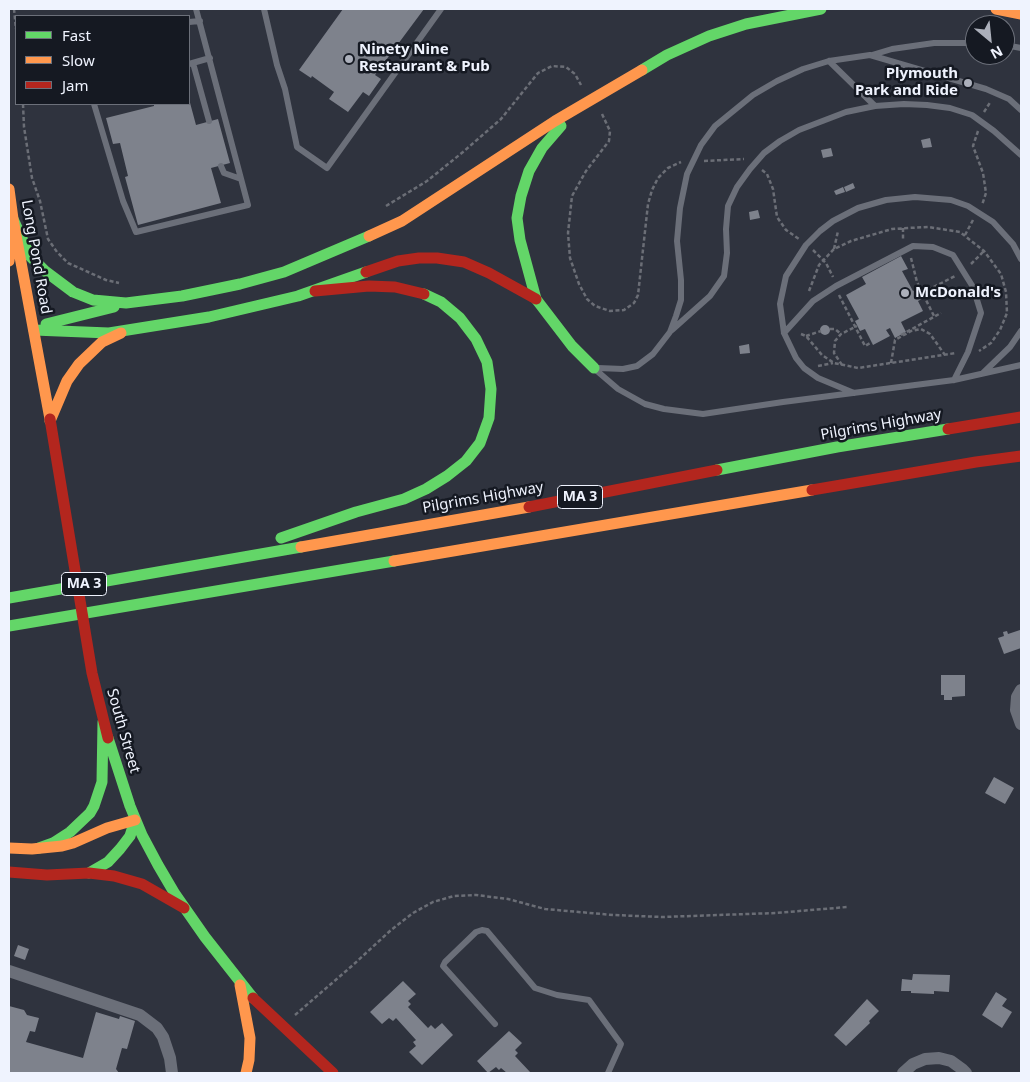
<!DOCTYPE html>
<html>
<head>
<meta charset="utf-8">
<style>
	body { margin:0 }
	#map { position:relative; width:1030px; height:1082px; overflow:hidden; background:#2f333e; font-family:"Noto Sans",sans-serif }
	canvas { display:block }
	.frame { position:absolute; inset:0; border:10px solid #eff3fe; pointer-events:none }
	.legend { position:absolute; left:15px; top:15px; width:175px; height:90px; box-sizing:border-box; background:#151922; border:1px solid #6c707a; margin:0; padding:6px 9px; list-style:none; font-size:15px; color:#eff3fe }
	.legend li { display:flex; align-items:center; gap:10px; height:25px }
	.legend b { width:25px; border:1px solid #6c707a }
	.north { position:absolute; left:965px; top:15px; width:50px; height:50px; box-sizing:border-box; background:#151922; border:1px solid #6c707a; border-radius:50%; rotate:152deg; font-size:14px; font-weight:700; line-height:20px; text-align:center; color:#eff3fe }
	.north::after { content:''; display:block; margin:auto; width:18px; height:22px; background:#acb0bb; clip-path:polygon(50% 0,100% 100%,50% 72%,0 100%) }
</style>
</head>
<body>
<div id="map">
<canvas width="1030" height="1082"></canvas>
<div class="frame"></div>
<ul class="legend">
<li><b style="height:6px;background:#63d668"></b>Fast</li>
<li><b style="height:6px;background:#ff974d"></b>Slow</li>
<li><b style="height:6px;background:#b3261e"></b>Jam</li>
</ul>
<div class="north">N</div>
</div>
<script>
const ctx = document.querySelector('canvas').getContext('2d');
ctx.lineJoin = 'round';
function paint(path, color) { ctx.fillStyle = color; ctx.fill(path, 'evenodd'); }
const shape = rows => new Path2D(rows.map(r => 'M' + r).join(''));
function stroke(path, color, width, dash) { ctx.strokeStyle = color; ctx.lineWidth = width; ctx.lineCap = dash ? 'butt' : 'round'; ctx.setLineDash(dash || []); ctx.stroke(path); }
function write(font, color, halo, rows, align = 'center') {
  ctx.font = font + ' "Noto Sans",sans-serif'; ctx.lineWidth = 5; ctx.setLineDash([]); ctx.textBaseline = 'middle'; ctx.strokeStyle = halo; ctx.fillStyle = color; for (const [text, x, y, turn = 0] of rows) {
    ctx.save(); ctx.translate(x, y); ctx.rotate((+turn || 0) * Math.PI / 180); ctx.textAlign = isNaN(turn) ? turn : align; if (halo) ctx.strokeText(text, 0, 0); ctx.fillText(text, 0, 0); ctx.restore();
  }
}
const building = shape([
	[343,9,424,9,375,75,381,79,369,96,363,92,348,112,329,99,334,92,312,76,311,78,299,70],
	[189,99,196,125,218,119,230,163,211,168,221,203,138,225,125,177,128,176,120,143,113,144,106,118,154,106,154,104,189,104],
	[930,138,932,147,923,148,921,140],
	[831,148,833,156,823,158,821,150],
	[853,183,855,188,846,192,844,187],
	[843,187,845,192,836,195,834,191],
	[758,210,760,218,750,220,749,212],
	[901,256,908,269,902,271,913,291,919,288,924,298,918,301,923,311,901,322,906,332,895,338,890,328,886,330,890,336,873,345,865,329,860,331,855,321,859,319,846,295,866,284,862,277],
	'820 330a5 5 0 1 1 10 0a5 5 0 1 1-10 0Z',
	[749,344,750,353,740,354,739,346],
	[1020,630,1021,648,1004,654,998,638,1004,636,1003,632,1007,631,1008,634],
	[941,675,965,675,965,696,952,697,952,700,944,700,944,695,941,695],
	[994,777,1014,788,1005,804,985,793],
	[18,945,29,949,25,960,14,956],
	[913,974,950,975,949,992,934,991,934,994,911,993,911,991,901,991,902,979,912,980],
	[403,981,416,994,408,1001,411,1004,408,1007,428,1028,431,1025,435,1029,442,1023,453,1035,422,1065,409,1052,416,1046,413,1042,416,1040,396,1018,393,1021,389,1018,382,1024,370,1012],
	[996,992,1007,999,1002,1006,1012,1012,1002,1028,982,1015],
	[867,999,879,1011,869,1021,870,1023,846,1046,834,1035],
	[9,1006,24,1010,27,1015,39,1018,35,1032,30,1031,26,1042,83,1058,96,1012,119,1019,120,1016,135,1021,127,1049,122,1048,116,1069,119,1073,9,1072],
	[509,1031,522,1043,515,1050,518,1053,515,1056,531,1073,507,1073,501,1068,499,1070,496,1067,488,1073,477,1061]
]);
const path = shape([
	[14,9,16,29],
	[23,104,24,127,32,178,40,201,48,239,57,252,68,263,106,280,119,283],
	[984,112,991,101],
	[602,114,610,131,609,141,586,171,572,196,568,233,570,258,579,284,587,299,595,306,610,311,624,310,634,303,638,295,648,204,652,190,658,178,668,168,681,162],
	[978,131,973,146,983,173,986,193,982,205],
	[704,161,744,159],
	[762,170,767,174,773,189,777,217,786,230,799,239],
	[386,206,427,181,463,152,501,119,538,73,552,66,566,67,575,74,581,85],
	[903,228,903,239],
	[965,235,973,220],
	[834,249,838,231],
	[813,250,826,263,833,277],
	[911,258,917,282,934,316],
	[971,264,984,251],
	[809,291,819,265,834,249,851,241,892,229,908,228,928,227,960,232,984,251,1001,274,1006,292,1007,313,1000,330,991,343,979,351],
	[922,293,955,276],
	[839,295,865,346,872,342],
	[830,329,835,329,841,334],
	[801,334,806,336,822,355,834,363,858,368,956,353],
	[901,335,941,313],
	[806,336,821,331],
	[891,363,895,340,911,331,921,329,930,334,945,355],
	[842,365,834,353,835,341,841,334,857,326],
	[818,366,833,363],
	[295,1015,353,965,391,930,413,913,433,902,454,896,476,895,508,899,545,909,613,915,662,917,776,913,847,907]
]);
const lane = shape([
	[264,9,277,65,285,89,297,147,327,168,441,9],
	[189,22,200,21],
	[1005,45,1021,48],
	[872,55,892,49,934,43,975,43],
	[829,61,875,106],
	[193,63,209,121],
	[189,64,210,58],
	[94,104,123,201,136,232,248,205,196,9],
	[221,166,224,173,241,179],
	[672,330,710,296,724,276,727,253,726,229,728,206,737,187,750,169,764,153,780,141,799,130,846,112,875,106,904,104,927,105,950,108,972,115,994,131,1021,155],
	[784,333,813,301,836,286,913,246,933,247,953,255,973,287,981,313,968,352,954,380],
	[598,368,623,369,637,366,653,354,670,332,676,316,681,300,681,280,677,241,680,208,687,174,701,145,715,126,753,95,777,81,803,69,829,61,870,55,986,89,1009,99,1021,110],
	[597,371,618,389,645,404,664,409,703,414,783,402,954,380,1021,365],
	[983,373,1010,347,1021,331],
	[854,393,818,378,804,368,796,358,784,333,780,304,786,276,806,245,820,231,833,221,858,208,886,200,915,197,951,200,968,206,993,222,1013,244,1021,259],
	[495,1024,443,966,445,962,476,932,482,930,487,931,535,988,557,995,589,1000,621,1044,608,1073]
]);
const street = shape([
	[1021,690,1017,697,1016,710,1021,724],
	[9,971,140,1015,157,1028,163,1037,170,1058,172,1073],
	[903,1073,913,1064,925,1059,939,1058,951,1061,962,1069,966,1073]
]);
const fast = shape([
	[642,70,667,55,709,36,746,24,821,9],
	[561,126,542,148,529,171,521,196,517,218,520,240,536,299,572,346,594,368],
	[13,219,30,256,45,271,73,292,93,300,126,303,182,296,240,284,284,272,369,236],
	[46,324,114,307],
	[34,330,109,333,209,317,298,296,366,272],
	[717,470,837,447,948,429],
	[281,538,356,512,404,499,426,489,447,476,466,461,480,443,489,418,491,389,487,362,476,339,460,318,441,302,424,294],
	[9,598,301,547],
	[9,626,394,561],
	[108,738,130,806,142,835,158,865,175,894,205,937,253,998],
	[39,848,53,843,70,832,90,813,94,806,102,782,103,722],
	[89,873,108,862,120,849,130,836,135,820]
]);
const slow = shape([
	[996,9,1021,14],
	[9,189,13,219,50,419],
	[369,236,402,221,555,121,642,70],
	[9,261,13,220],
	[50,421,67,381,79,364,102,342,121,333],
	[301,547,529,507],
	[394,561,812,490],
	[9,848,32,849,62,846,73,843,107,828,135,820],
	[240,985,250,1038,249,1060,246,1073]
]);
const jam = shape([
	[366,272,398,261,419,258,437,258,464,262,489,273,536,299],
	[315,291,369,286,395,287,424,294],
	[50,419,92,673,108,738],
	[948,429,1021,417],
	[812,490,976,462,1021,456],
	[529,507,717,470],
	[9,872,47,875,89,873,114,876,142,884,184,908],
	[253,998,333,1073]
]);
const markers = [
	[349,59,5,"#acb0bb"],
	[968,83,5,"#acb0bb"],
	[905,293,5,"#acb0bb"]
];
const shields = [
	[580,497,45],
	[84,584,45]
];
const shieldNames = [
	["MA 3",580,497],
	["MA 3",84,584]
];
const poiNames = [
	["Ninety Nine",359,50],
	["Restaurant & Pub",359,67],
	["Plymouth",958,74,"right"],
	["Park and Ride",958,91,"right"],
	["McDonald's",915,293]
];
const streetNames = [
	["Long Pond Road",36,257,80],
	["Pilgrims Highway",881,425,-10],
	["Pilgrims Highway",483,498,-10],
	["South Street",123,731,74]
];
paint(building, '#7e828c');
stroke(path, '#6b6e76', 2.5, [4, 2.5]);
stroke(lane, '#6b6f79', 6);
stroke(street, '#6b6f79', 12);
stroke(fast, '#63d668', 11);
stroke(slow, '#ff974d', 11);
stroke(jam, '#b3261e', 11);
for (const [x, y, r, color] of markers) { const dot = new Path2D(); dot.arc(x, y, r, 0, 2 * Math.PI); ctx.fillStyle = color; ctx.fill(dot); stroke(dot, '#151922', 2); }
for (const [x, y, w] of shields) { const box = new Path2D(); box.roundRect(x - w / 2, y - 11.5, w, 23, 4); ctx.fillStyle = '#151922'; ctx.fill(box); stroke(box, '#eff3fe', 1); }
write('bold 14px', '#eff3fe', null, shieldNames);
write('bold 15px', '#eff3fe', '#151922', poiNames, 'left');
write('15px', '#eff3fe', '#151922', streetNames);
</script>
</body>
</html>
